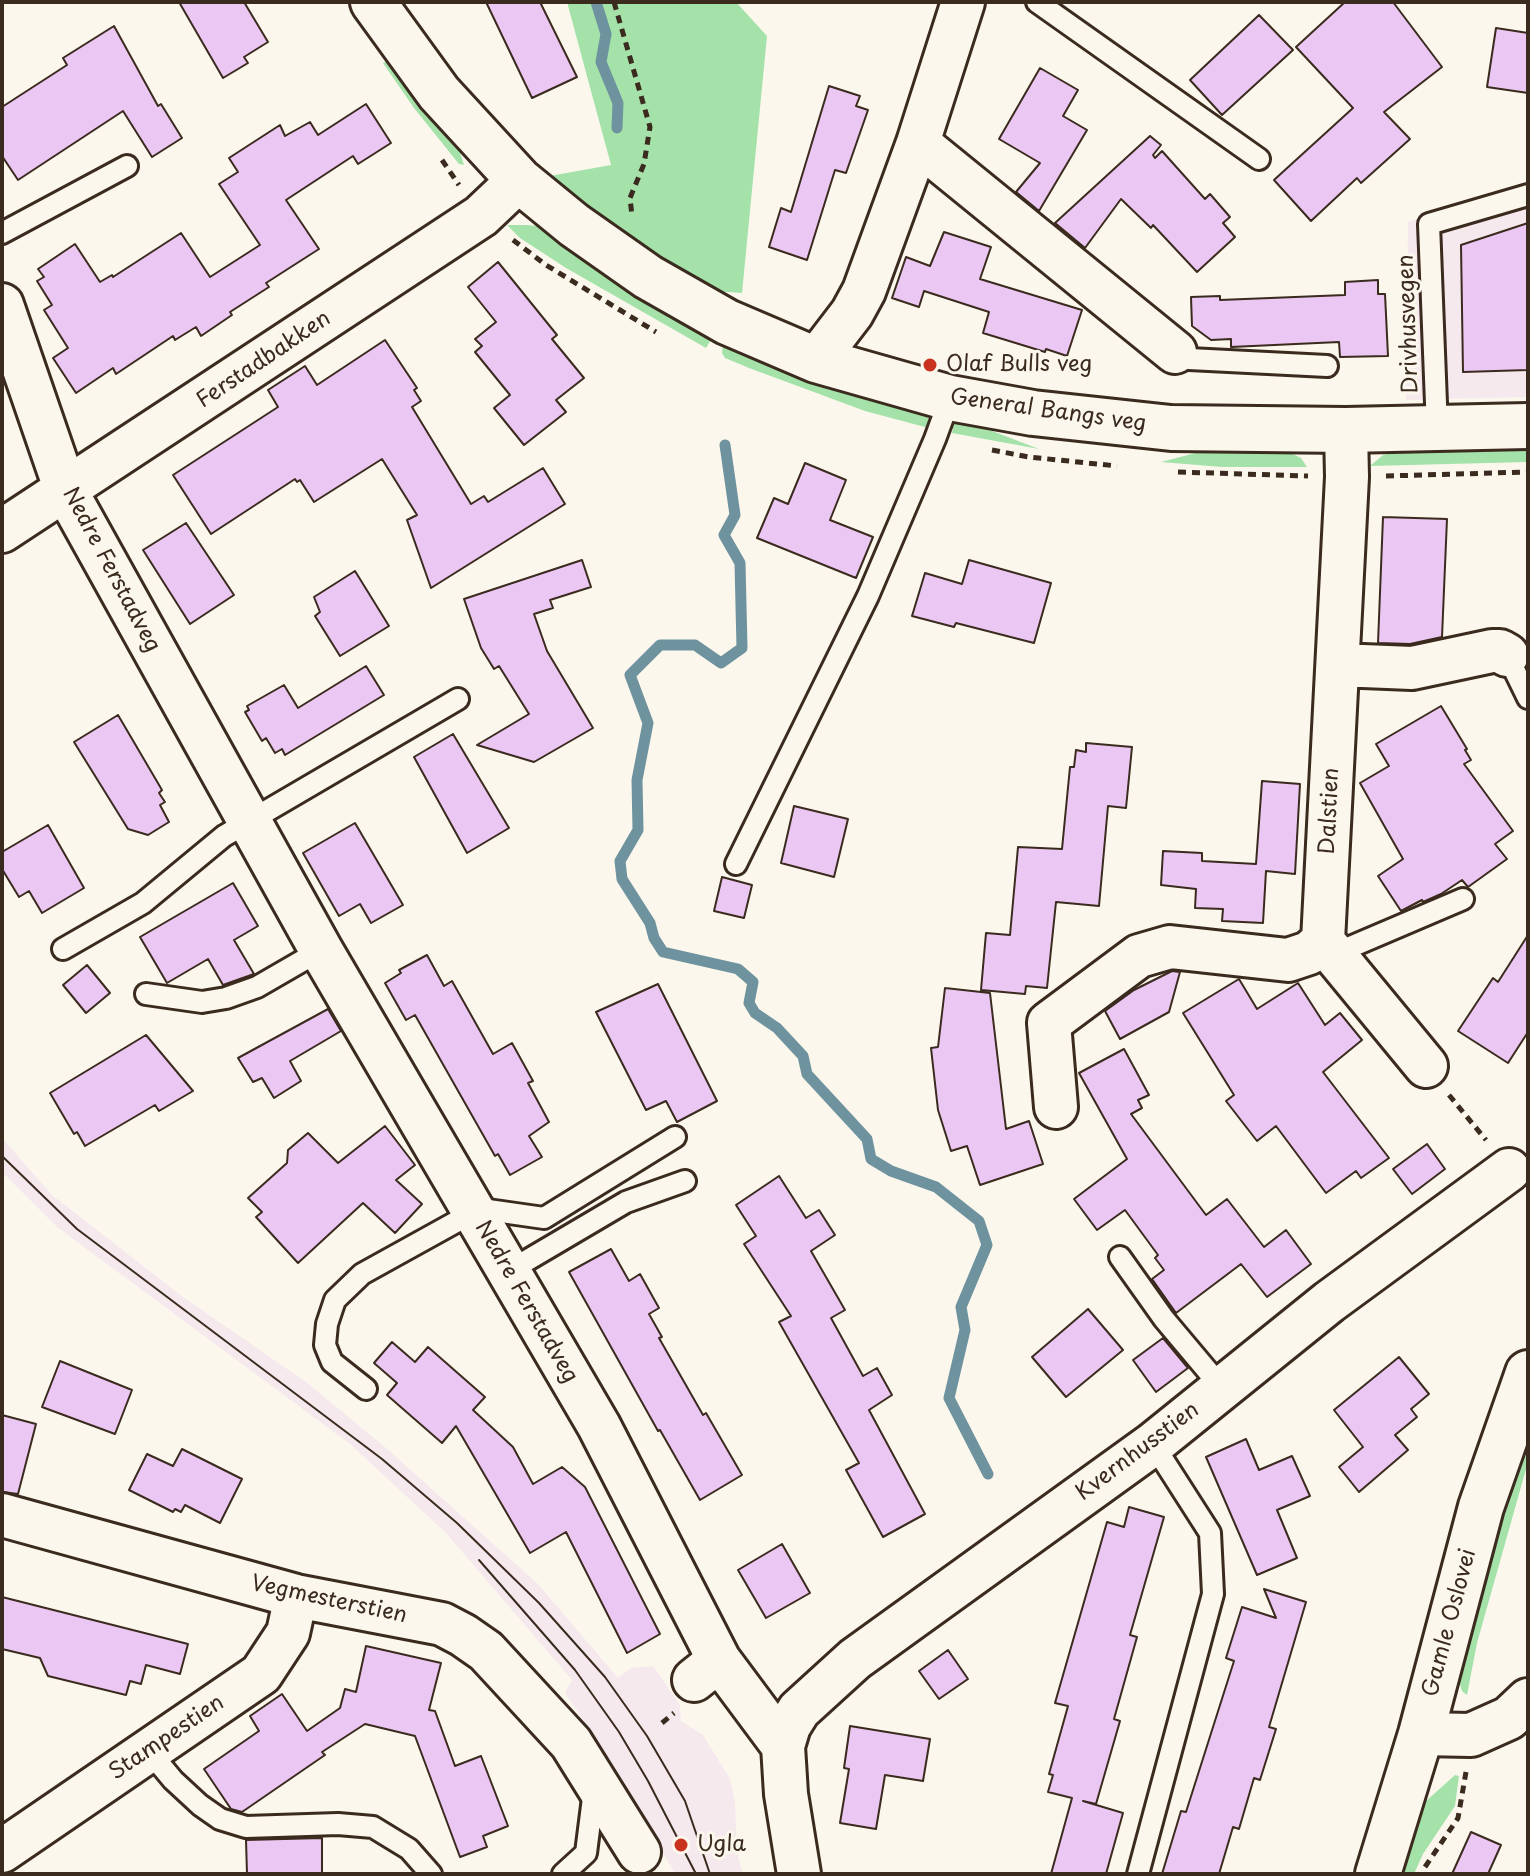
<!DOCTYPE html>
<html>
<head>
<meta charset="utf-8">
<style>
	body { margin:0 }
	#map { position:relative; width:1530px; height:1876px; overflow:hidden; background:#fbf7ec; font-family:"Playpen Sans",sans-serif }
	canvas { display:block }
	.frame { position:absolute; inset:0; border:4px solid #3b2a1e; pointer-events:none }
</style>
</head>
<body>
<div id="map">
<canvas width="1530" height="1876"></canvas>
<div class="frame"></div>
</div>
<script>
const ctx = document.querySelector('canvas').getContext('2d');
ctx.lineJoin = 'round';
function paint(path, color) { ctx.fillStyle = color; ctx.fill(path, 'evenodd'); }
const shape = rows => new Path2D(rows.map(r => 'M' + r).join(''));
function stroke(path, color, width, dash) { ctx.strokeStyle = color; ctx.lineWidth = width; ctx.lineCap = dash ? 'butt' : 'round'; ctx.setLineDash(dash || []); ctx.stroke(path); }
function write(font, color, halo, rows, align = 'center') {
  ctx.font = font + ' "Playpen Sans",sans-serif'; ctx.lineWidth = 6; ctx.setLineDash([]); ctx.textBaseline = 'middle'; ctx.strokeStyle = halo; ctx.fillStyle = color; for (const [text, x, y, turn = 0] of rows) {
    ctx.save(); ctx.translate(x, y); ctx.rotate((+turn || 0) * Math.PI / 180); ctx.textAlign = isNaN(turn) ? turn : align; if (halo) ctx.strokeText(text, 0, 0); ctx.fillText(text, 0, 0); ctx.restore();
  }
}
const built = shape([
	[1528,181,1528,397,1406,400,1408,222],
	[2,1138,52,1195,183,1297,306,1382,386,1448,538,1584,618,1678,631,1668,653,1666,680,1705,681,1721,703,1735,730,1779,735,1802,737,1852,743,1874,675,1874,614,1766,565,1693,572,1680,446,1533,350,1444,57,1227,2,1172]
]);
const green = shape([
	[567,2,736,2,767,36,742,293,714,291,636,242,544,177,611,165],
	[387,61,391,63,441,124,459,149,464,165,459,164,414,108,383,63],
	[507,225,528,225,545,227,713,336,706,348,566,268,520,238],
	[728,342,928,413,929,423,925,427,865,411,749,368,725,358,722,353,723,345],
	[955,418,961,419,1039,449,952,433],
	[1528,446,1528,462,1370,466,1383,455,1407,449],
	[1280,448,1301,458,1307,467,1222,467,1161,462,1207,450],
	[1528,1427,1528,1462,1477,1643,1467,1695,1462,1691,1457,1675,1460,1659],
	[1455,1775,1459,1776,1455,1806,1423,1854,1414,1874,1398,1874,1417,1815,1425,1802]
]);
const stream = shape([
	[596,2,606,34,601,62,618,103,617,128],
	[725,445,735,515,724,535,740,563,742,648,721,663,695,645,660,645,630,675,648,723,637,780,638,830,620,861,622,879,650,923,654,938,663,952,738,969,753,982,749,1003,755,1013,777,1028,803,1056,807,1074,867,1139,871,1159,891,1171,936,1187,979,1221,987,1245,961,1307,965,1330,949,1398,988,1474]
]);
const building = shape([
	[179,2,244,2,268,42,244,57,248,63,223,78,179,2],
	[486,2,540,2,577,77,532,98,486,2],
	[1345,2,1393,2,1442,67,1384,112,1410,139,1361,183,1357,178,1311,221,1274,180,1353,108,1296,47,1345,2],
	[1259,15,1293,50,1222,115,1190,80,1259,15],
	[114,26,158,106,161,104,182,138,152,157,123,111,18,180,2,156,2,107,67,65,63,58,114,26],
	[1496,28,1528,33,1528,93,1487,87,1496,28],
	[1040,68,1078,90,1063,116,1087,130,1039,211,1016,192,1040,163,999,139,1040,68],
	[829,86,860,96,856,106,868,110,846,173,835,170,807,260,769,247,781,208,791,212,829,86],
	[366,104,391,143,358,164,353,156,286,200,319,249,266,283,269,287,230,312,232,315,201,336,196,327,175,340,173,336,116,374,113,368,76,393,53,358,68,348,44,310,52,305,37,281,44,277,38,269,75,244,100,282,112,275,113,277,181,233,210,277,260,245,219,184,238,172,229,158,280,125,285,136,310,122,318,135,366,104],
	[1150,136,1161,145,1153,155,1155,158,1162,151,1205,199,1210,194,1230,217,1223,223,1235,237,1197,272,1153,225,1151,228,1121,199,1085,248,1055,223,1150,136],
	[1528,223,1528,370,1463,372,1461,245,1528,223],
	[944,232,991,247,980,279,1082,310,1067,356,1046,349,1045,352,983,333,989,312,924,291,919,307,892,298,906,257,930,266,944,232],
	[498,262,557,335,552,339,584,378,556,400,566,412,524,445,494,408,510,395,475,352,482,346,475,339,496,322,468,287,498,262],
	[1378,280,1378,294,1385,294,1388,356,1340,357,1339,342,1231,347,1231,339,1211,340,1192,326,1191,297,1220,296,1220,300,1345,295,1345,282,1378,280],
	[385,340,417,388,414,390,421,401,412,407,471,504,484,496,488,502,543,468,565,504,431,588,407,520,417,515,382,459,314,502,300,480,297,482,295,479,211,534,173,475,278,407,268,390,305,366,317,385,385,340],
	[805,463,846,480,830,520,873,537,856,578,757,538,774,498,788,504,805,463],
	[1383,517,1447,519,1442,637,1410,644,1378,643,1383,517],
	[186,523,234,595,190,624,143,550,186,523],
	[582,560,591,587,550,600,553,608,534,614,547,651,593,728,534,762,477,745,529,714,499,666,494,669,481,648,464,599,582,560],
	[969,560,1051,583,1034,643,956,623,954,627,912,616,925,573,962,584,969,560],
	[355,571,389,626,340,656,315,616,320,612,314,597,355,571],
	[366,666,384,695,285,755,282,749,275,753,266,738,262,741,245,712,249,710,247,706,284,685,298,708,366,666],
	[1441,706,1467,749,1465,750,1471,760,1464,764,1513,831,1495,844,1507,859,1468,887,1462,880,1441,894,1423,902,1422,900,1401,911,1378,876,1403,859,1360,783,1389,766,1376,744,1441,706],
	[118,715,162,790,159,793,165,802,160,805,169,822,148,835,128,829,74,742,118,715],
	[453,734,509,828,467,853,414,757,453,734],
	[1086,743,1132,747,1126,808,1108,806,1099,906,1056,902,1047,988,1026,986,1025,994,981,990,986,933,1010,935,1018,847,1062,849,1070,767,1074,767,1076,750,1086,752,1086,743],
	[1262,781,1300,784,1295,874,1266,871,1263,923,1222,921,1223,909,1195,908,1196,889,1161,885,1163,851,1202,853,1202,861,1256,864,1262,781],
	[794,806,848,819,834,877,781,863,794,806],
	[355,823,403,905,371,923,360,904,339,916,303,853,355,823],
	[48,825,84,888,42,913,29,891,19,897,2,869,2,852,48,825],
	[722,877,752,885,744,918,714,911,722,877],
	[233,883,258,926,234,940,254,974,223,985,208,959,167,983,140,937,233,883],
	[1528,935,1528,1032,1508,1063,1458,1031,1493,978,1498,982,1528,935],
	[427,955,444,986,452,981,493,1054,512,1043,533,1081,528,1083,549,1122,529,1136,542,1157,510,1175,498,1154,495,1156,415,1015,406,1020,385,983,401,973,399,970,427,955],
	[87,965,110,993,86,1013,63,985,87,965],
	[1172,971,1180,972,1169,1012,1120,1039,1105,1011,1134,990,1172,971],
	[1239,979,1257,1009,1298,983,1325,1025,1340,1013,1362,1040,1323,1072,1389,1158,1361,1178,1356,1171,1326,1193,1276,1126,1257,1141,1226,1101,1234,1095,1183,1013,1239,979],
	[658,984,717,1101,677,1122,666,1101,646,1110,596,1012,658,984],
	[945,988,990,993,1006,1129,1029,1121,1043,1164,980,1185,967,1146,951,1151,938,1110,931,1048,938,1047,945,988],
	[328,1009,341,1031,290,1061,301,1081,274,1098,262,1078,253,1082,238,1058,328,1009],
	[146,1035,193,1091,159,1111,155,1105,85,1146,77,1132,74,1134,50,1093,146,1035],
	[1124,1049,1149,1095,1138,1100,1142,1108,1131,1114,1206,1215,1227,1199,1264,1247,1286,1230,1311,1264,1267,1297,1241,1264,1176,1313,1152,1279,1164,1270,1155,1258,1158,1255,1125,1210,1097,1230,1074,1199,1127,1159,1079,1073,1124,1049],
	[385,1126,415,1165,396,1180,422,1204,395,1233,363,1203,298,1263,256,1217,262,1212,248,1198,287,1163,288,1150,308,1133,338,1163,385,1126],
	[1427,1144,1445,1169,1412,1194,1393,1169,1427,1144],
	[779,1176,806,1218,819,1210,835,1235,811,1251,845,1310,831,1318,863,1376,877,1368,892,1395,869,1410,925,1514,883,1537,846,1470,859,1463,779,1322,791,1316,744,1244,756,1236,736,1205,779,1176],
	[611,1249,629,1281,640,1274,659,1308,649,1314,662,1337,659,1338,703,1415,706,1413,742,1475,700,1500,660,1430,658,1431,569,1272,611,1249],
	[1088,1309,1123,1350,1066,1397,1032,1357,1088,1309],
	[1163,1338,1188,1368,1156,1392,1133,1360,1163,1338],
	[392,1342,415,1362,428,1347,485,1397,473,1410,513,1447,533,1484,562,1467,585,1487,660,1634,627,1653,566,1532,530,1553,456,1426,442,1443,387,1395,397,1383,374,1363,392,1342],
	[1399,1357,1429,1394,1411,1409,1417,1417,1395,1435,1408,1450,1359,1492,1339,1467,1363,1447,1334,1410,1399,1357],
	[60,1361,132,1390,115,1434,42,1407,60,1361],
	[2,1415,36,1424,18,1494,2,1492,2,1415],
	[1246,1439,1259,1470,1292,1456,1310,1496,1277,1510,1297,1558,1257,1575,1206,1457,1246,1439],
	[182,1449,242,1479,220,1523,185,1505,181,1512,175,1509,173,1512,129,1490,147,1454,173,1466,182,1449],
	[1129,1507,1164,1517,1130,1635,1137,1637,1114,1719,1120,1721,1096,1804,1083,1801,1123,1813,1106,1874,1051,1874,1072,1798,1048,1792,1053,1775,1049,1774,1068,1706,1055,1703,1107,1522,1124,1527,1129,1507],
	[782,1544,810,1593,766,1618,738,1570,782,1544],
	[1264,1589,1306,1602,1269,1727,1276,1729,1260,1780,1254,1778,1239,1829,1233,1827,1219,1874,1162,1874,1181,1811,1186,1812,1234,1661,1226,1658,1242,1607,1276,1618,1264,1589],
	[2,1597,188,1644,180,1674,146,1665,141,1684,130,1681,126,1695,48,1676,40,1658,2,1649,2,1597],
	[366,1646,441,1663,429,1710,435,1711,455,1766,481,1756,508,1826,483,1836,487,1847,460,1857,415,1736,365,1724,322,1752,325,1755,242,1812,231,1809,204,1769,259,1731,250,1716,282,1694,307,1731,340,1708,345,1689,356,1692,366,1646],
	[948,1650,968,1679,939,1699,919,1671,948,1650],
	[850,1726,930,1739,923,1781,885,1775,876,1829,840,1823,849,1769,844,1768,850,1726],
	[1471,1832,1501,1845,1488,1874,1452,1874,1471,1832],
	[322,1838,322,1874,247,1874,246,1840,322,1838]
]);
const path = shape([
	[614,2,650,127,644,164,630,198,632,216],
	[442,160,459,185],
	[513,240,546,265,656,332],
	[992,450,1029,457,1117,466],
	[1178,472,1308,476],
	[1386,476,1528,472],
	[1449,1095,1486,1140],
	[662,1723,674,1713],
	[1425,1867,1458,1818,1466,1772]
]);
const lane = shape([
	[1037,2,1259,159],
	[2,233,127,166],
	[1175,352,1189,359,1327,366],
	[1437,429,1429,224,1528,195],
	[1507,655,1528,698],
	[736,864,868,596,935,439,950,398],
	[63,949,143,903,224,836,458,699],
	[1334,954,1463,899],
	[146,994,202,1002,226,998,257,987,321,950],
	[1120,1257,1164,1319,1222,1388],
	[509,1271,626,1202,685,1181],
	[366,1389,332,1362,325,1345,327,1324,335,1300,362,1274,474,1212,488,1210,544,1218,675,1137],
	[148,1750,173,1780,200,1805,220,1819,246,1827,338,1824,373,1827,409,1849,431,1874],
	[563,1874,586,1853,594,1790],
	[1138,1874,1213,1594,1210,1533,1153,1444]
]);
const street = shape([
	[918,143,1175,352],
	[2,305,66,491,321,950,599,1426,719,1660,694,1680],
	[816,360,852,313,864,291,918,143,963,2],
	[1346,430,1347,477,1323,941,1426,1066],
	[2,531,481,216,519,180],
	[1338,665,1412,668,1492,651,1500,651,1507,655],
	[1056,1107,1049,1023,1139,956,1170,947,1288,960,1309,953,1323,941],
	[2,1515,296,1596,442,1624,463,1635,486,1651,571,1743,639,1852],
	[719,1660,783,1746,786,1794,799,1874],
	[1421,1734,1471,1735,1509,1718,1528,1700],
	[783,1746,789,1726,799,1710,855,1659,1153,1444,1329,1302,1509,1170],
	[2,1851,261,1674,288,1633,296,1596]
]);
const secondary = shape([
	[373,2,439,93,519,180,574,225,648,277,727,322,816,360,950,398,1033,413,1171,428,1346,430,1528,426],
	[1378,1874,1421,1734,1481,1507,1528,1373]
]);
const tram = shape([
	[2,1156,77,1229,382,1459,457,1523,539,1603,605,1677,647,1736,685,1801,710,1874],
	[479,1560,575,1670,619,1732,648,1781,696,1874]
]);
const markers = [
	[930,365,8,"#c8321e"],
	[681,1845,8,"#c8321e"]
];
const streetNames = [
	["Drivhusvegen",1409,324,-92],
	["Ferstadbakken",264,360,-34],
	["General Bangs veg",1048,411,8],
	["Nedre Ferstadveg",111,570,62],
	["Dalstien",1330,811,-87],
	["Nedre Ferstadveg",526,1302,60],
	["Kvernhusstien",1138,1452,-37],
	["Vegmesterstien",329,1600,12],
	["Gamle Oslovei",1450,1623,-75],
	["Stampestien",167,1738,-34]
];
const poiNames = [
	["Olaf Bulls veg",946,365],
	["Ugla",697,1845]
];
paint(built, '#f6e9ee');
paint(green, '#a4e2aa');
stroke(stream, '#6f939e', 11);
paint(building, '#ebc8f3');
stroke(building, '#3b2a1e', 2);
stroke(lane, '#3b2a1e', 26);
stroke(street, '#3b2a1e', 48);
stroke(secondary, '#3b2a1e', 50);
stroke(path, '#3b2a1e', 5, [8, 6]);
stroke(lane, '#fbf7ec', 20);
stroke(street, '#fbf7ec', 42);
stroke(secondary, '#fbf7ec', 44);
stroke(tram, '#3b2a1e', 2);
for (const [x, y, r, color] of markers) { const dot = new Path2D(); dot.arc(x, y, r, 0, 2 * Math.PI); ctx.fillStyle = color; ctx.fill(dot); stroke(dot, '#fbf7ec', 3); }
write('22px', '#3b2a1e', '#fbf7ec', streetNames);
write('22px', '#3b2a1e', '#fbf7ec', poiNames, 'left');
</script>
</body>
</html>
